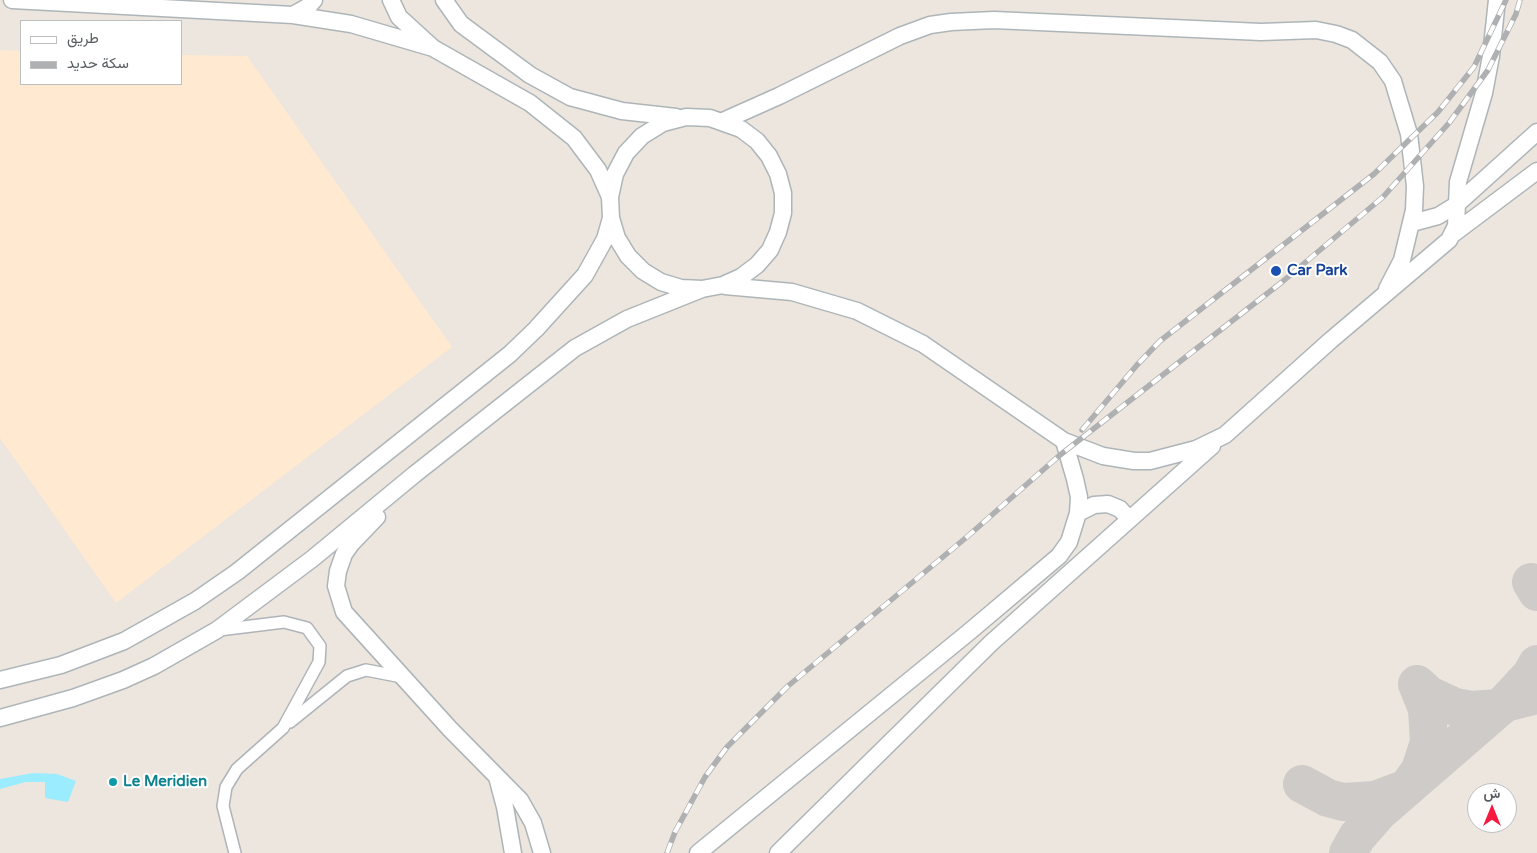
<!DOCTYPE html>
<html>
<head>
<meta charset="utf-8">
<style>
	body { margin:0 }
	#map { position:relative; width:1537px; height:853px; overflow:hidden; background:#ece6de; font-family:"Varela Round",Vazirmatn,sans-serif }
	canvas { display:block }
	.legend { position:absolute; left:20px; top:20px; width:162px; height:65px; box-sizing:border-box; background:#fff; border:1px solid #bcbfc0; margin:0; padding:6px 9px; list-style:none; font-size:15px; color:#575e61 }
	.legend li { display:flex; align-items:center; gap:10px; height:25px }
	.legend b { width:25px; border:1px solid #bcbfc0 }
	.north { position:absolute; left:1467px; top:783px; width:50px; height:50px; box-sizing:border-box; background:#fff; border:1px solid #bcbfc0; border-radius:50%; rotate:0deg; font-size:14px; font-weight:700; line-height:20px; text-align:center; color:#575e61 }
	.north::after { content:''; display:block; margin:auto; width:18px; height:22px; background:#f7193e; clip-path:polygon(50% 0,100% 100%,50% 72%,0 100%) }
</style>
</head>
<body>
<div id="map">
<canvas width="1537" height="853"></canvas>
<ul class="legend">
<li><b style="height:6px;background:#fff"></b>طريق</li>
<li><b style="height:6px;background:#afb0b1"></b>سكة حديد</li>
</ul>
<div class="north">ش</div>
</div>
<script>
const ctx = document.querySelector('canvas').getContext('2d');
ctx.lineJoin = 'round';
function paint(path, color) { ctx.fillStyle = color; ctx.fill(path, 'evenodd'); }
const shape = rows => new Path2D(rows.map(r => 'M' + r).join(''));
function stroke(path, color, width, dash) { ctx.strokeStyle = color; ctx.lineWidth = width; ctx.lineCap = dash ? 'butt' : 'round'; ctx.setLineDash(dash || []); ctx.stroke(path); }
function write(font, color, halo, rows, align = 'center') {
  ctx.font = font + ' "Varela Round",sans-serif'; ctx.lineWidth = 4; ctx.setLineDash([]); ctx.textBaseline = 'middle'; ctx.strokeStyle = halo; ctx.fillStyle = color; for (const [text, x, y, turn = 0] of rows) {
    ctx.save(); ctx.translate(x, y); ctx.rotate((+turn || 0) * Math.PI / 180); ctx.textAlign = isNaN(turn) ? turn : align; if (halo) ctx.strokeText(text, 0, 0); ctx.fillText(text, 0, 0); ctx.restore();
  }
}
const commercial = shape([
	[0,50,21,51,21,84,181,84,181,55,247,56,452,347,116,603,0,438]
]);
const water = shape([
	[33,773,57,774,76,781,68,802,45,798,45,782,26,782,0,789,0,779]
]);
const taxiway = shape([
	[1531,582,1537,592],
	[1505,703,1531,675,1537,664],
	[1302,784,1328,798,1343,802,1375,800,1407,788,1420,770,1429,742,1427,709,1417,684,1429,695,1455,707,1471,710,1499,708],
	[1348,853,1357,837,1379,812,1499,708,1505,703,1537,695]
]);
const street = shape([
	[219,630,284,622,307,628,320,646,319,662,283,728,237,769,226,787,223,806,235,853],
	[290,722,347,676,366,670,402,677]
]);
const secondary = shape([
	[12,0,293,15,351,24,433,48],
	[391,0,399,17,433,48,530,103,574,138,598,170,610,197],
	[444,0,461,24,530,75,570,97,622,111,676,117],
	[293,15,309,6,314,0],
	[723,121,779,96,900,36,930,25,951,22,994,20,1261,32,1316,30,1336,34,1352,40,1380,62,1393,81,1409,134,1415,186,1414,210,1402,260,1387,289],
	[1412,223,1438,216,1456,205,1537,132],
	[1453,234,1537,171],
	[725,286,792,292,857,311,923,344,1064,441,1103,456,1134,461,1150,461,1196,449,1225,435,1331,340,1449,240,1456,226,1458,182,1484,93,1491,56,1497,0],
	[1078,513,1094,505,1108,504,1120,509,1129,519],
	[377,517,351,544,344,554,338,571,336,586,344,612,450,729,520,800,533,823,542,853],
	[0,680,61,665,124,641,195,601,237,572,510,354,536,329,585,275,605,239,611,218],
	[0,718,73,698,123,680,154,666,217,630,312,559,415,474,575,348,627,319,702,289,723,285,741,277,757,265,770,250,778,232,783,213,783,193,778,174,769,156,757,141,741,129,710,118,686,117,663,123,642,136,626,153,615,174,610,197,611,218,617,238,628,256,643,271,661,282,681,288,702,289],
	[497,777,505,807,513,853],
	[698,853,969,632,1059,556,1069,542,1078,513,1079,497,1075,479,1064,441],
	[778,853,991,643,1212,446]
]);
const rail = shape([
	[1082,430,1137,365,1160,341,1374,174,1438,112,1474,67,1506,0],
	[667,853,675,832,705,777,727,747,788,686,968,536,1060,455,1282,282,1383,197,1449,123,1488,70,1516,14,1520,0]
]);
const markers = [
	[1276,271,6,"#1a4fb4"],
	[113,782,5,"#0f9aa8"]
];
const transitNames = [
	["Car Park",1287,271]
];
const cultureNames = [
	["Le Meridien",123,782]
];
paint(commercial, '#ffe9d0');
paint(water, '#9becff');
stroke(taxiway, '#cecbc8', 38);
stroke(street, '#afb4b8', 14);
stroke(secondary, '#aeb5b8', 19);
stroke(street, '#fff', 11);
stroke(secondary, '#fff', 16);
stroke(rail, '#afb0b1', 5.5);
stroke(rail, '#fff', 4, [11]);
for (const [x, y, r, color] of markers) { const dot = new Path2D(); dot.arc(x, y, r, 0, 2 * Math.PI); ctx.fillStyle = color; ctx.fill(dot); stroke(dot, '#fff', 2); }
write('bold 15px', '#164399', '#fff', transitNames, 'left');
write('bold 15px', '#0d838f', '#fff', cultureNames, 'left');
</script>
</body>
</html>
